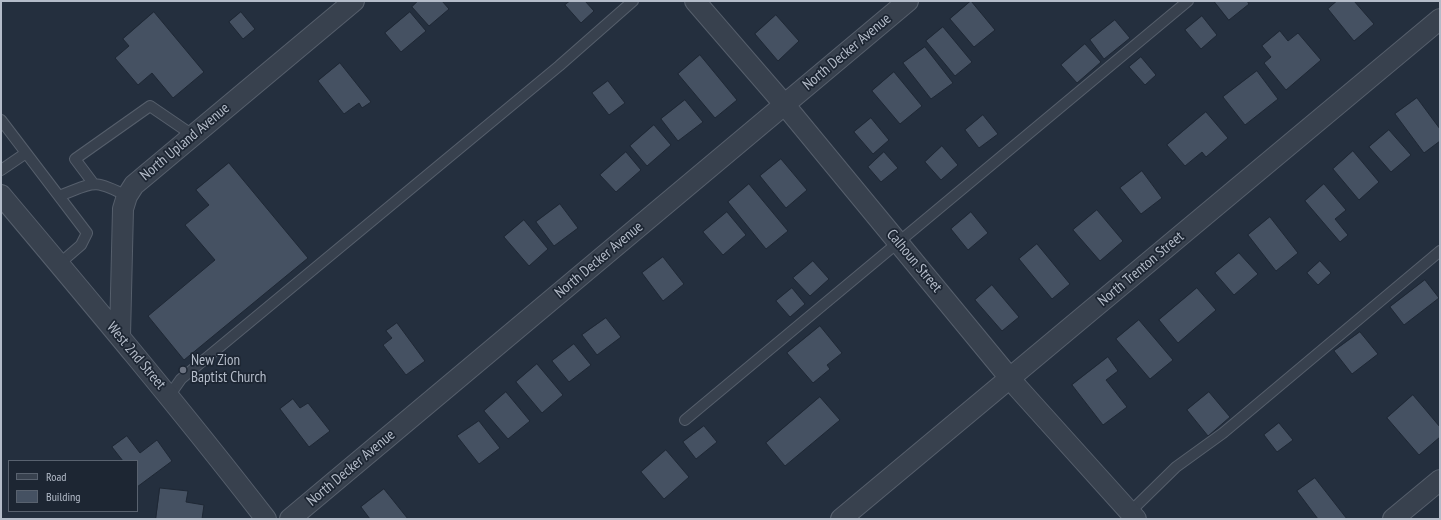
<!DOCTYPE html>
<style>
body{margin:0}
#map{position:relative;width:1441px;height:520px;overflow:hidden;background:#242f3e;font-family:"PT Sans Narrow",sans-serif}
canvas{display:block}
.frame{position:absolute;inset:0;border:2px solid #b4bcc9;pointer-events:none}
.legend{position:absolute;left:8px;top:460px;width:130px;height:52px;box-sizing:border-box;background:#1d2633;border:1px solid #59626f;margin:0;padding:5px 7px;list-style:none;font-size:12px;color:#b4bcc9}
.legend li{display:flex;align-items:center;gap:8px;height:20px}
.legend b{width:20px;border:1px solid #59626f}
</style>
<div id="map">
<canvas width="1441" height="520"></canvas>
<div class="frame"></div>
<ul class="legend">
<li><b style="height:5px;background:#38414e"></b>Road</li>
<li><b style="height:11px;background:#455162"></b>Building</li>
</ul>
</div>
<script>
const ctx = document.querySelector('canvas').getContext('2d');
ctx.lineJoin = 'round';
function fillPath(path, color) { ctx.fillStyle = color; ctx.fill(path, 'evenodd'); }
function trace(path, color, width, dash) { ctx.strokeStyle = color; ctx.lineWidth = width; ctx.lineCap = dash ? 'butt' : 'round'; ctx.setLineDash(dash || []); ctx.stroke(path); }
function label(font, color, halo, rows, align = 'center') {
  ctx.font = font + ' "PT Sans Narrow",sans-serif'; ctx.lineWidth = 3.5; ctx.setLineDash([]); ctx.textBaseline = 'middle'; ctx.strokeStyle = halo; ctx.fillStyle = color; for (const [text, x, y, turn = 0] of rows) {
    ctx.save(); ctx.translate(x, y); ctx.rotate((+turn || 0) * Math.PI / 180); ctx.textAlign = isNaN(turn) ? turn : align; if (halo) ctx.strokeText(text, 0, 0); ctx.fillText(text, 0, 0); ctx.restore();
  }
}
const building = new Path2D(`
 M418,1H442L449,9L429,26L412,7Z
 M570,1H585L594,11L581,23L565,5Z
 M971,1L995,30L974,47L950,19Z
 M1214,1H1247L1249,4L1229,20Z
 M1337,1H1354L1374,24L1354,41L1328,9Z
 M154,12L204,72L173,98L152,73L138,85L115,58L129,46L123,39Z
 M241,12L255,29L243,39L229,22Z
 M410,12L426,31L401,52L385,33Z
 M776,15L799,41L778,61L755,34Z
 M1202,16L1217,35L1201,49L1185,30Z
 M1115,20L1130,38L1104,59L1090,40Z
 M943,27L972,62L955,76L926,41Z
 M1280,31L1288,41L1298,33L1321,60L1286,90L1264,63L1271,57L1262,46Z
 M1085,44L1101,62L1077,83L1061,65Z
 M925,47L953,83L931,99L903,63Z
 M700,55L737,100L715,118L678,74Z
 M1141,57L1156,75L1145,85L1129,67Z
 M340,63L371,102L362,108L359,103L344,114L318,81Z
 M1257,71L1278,99L1245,125L1223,97Z
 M894,72L922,106L900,124L872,91Z
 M608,81L625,103L609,115L592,93Z
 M1417,98L1440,129V141L1424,153L1395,114Z
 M685,100L703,122L678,141L661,119Z
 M1206,112L1228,138L1206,157L1202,152L1185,166L1167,145Z
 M983,115L998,134L979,148L965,130Z
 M871,118L889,140L873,154L854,132Z
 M654,125L671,145L647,166L630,146Z
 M1389,130L1411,155L1391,172L1369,147Z
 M942,146L958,165L941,180L925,162Z
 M1353,151L1379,182L1359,200L1333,169Z
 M626,152L641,170L616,192L600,175Z
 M884,152L898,168L881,182L868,167Z
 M781,159L807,190L786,208L760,176Z
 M229,163L308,258L184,360L148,316L215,260L185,225L209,205L196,190Z
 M1142,171L1162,198L1141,214L1120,188Z
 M749,184L788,231L766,249L728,202Z
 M1324,184L1346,210L1335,219L1348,235L1340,242L1305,201Z
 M560,204L578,228L554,246L536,222Z
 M1097,210L1123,241L1100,261L1073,230Z
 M727,212L746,235L723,255L703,232Z
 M971,212L988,233L968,250L951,229Z
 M1270,217L1298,253L1276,271L1248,235Z
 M524,220L548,249L529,266L504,237Z
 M1037,244L1070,284L1052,299L1019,259Z
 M1239,253L1258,274L1234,295L1215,273Z
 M663,257L684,284L663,301L642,273Z
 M813,261L829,279L810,296L793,278Z
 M1320,261L1331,273L1318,285L1307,273Z
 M1425,280L1439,298L1404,325L1390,307Z
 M992,285L1019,317L1002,331L975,300Z
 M792,288L805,304L790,317L776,301Z
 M1197,288L1216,310L1178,343L1159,320Z
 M606,318L621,337L597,355L582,335Z
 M1139,320L1173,360L1150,379L1116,339Z
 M397,323L425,361L406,375L383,345L392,338L386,331Z
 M820,326L842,353L827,365L830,369L813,383L787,353Z
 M1360,332L1378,354L1352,374L1334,351Z
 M574,344L591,365L569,382L552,361Z
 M1108,357L1118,371L1106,380L1127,407L1103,425L1072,385Z
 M537,364L563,395L542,413L516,382Z
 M506,392L530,421L508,439L484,411Z
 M1209,392L1230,417L1208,436L1187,410Z
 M1413,395L1440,427V437L1419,455L1387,418Z
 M820,397L840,420L785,466L766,443Z
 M293,399L300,408L308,403L330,431L309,447L280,409Z
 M479,421L500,448L479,464L457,436Z
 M1279,423L1293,440L1277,452L1264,435Z
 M704,426L717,442L696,459L683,442Z
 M127,436L140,453L157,440L172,461L137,487V461H123L112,447Z
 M666,450L689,477L664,499L641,472Z
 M1315,478L1347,519H1318L1297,491Z
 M160,488L188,491L186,502L204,505L202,519H156Z
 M384,489L408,519H370L361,507Z`);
fillPath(building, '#455162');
trace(building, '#1f2835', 1);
const lane = new Path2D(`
 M1,120L87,233L81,245L59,264
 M1,170L26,153
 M93,183L75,159L150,106L194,136
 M59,196C94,183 92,178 127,196
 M169,396L181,379L559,66L633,1
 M685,420L1188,1
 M1130,512L1176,467L1223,433L1440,251`);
const street = new Path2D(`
 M695,1L784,104L1018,388L1136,519
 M1,195C91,302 181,409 266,519
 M120,336L123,209L127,196L134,185L354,1
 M290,519L908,1
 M841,519L1440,19
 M1393,519L1440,480`);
trace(lane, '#565f6c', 12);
trace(street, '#565f6c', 22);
trace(lane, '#38414e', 10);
trace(street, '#38414e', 20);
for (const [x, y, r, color] of [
 [183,370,4,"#6b7280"]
]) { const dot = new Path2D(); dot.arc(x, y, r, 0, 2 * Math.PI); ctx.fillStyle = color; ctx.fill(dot); trace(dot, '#1d2633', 1.5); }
label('15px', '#b4bcc9', '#1d2633', [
 ["North Decker Avenue",847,52,-40],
 ["North Upland Avenue",185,142,-40],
 ["North Decker Avenue",599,260,-40],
 ["Calhoun Street",914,261,50],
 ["North Trenton Street",1141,269,-40],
 ["West 2nd Street",136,356,50],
 ["North Decker Avenue",351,468,-40]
]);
label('15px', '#b4bcc9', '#1d2633', [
 ["New Zion",191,361],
 ["Baptist Church",191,378]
], 'left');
</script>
